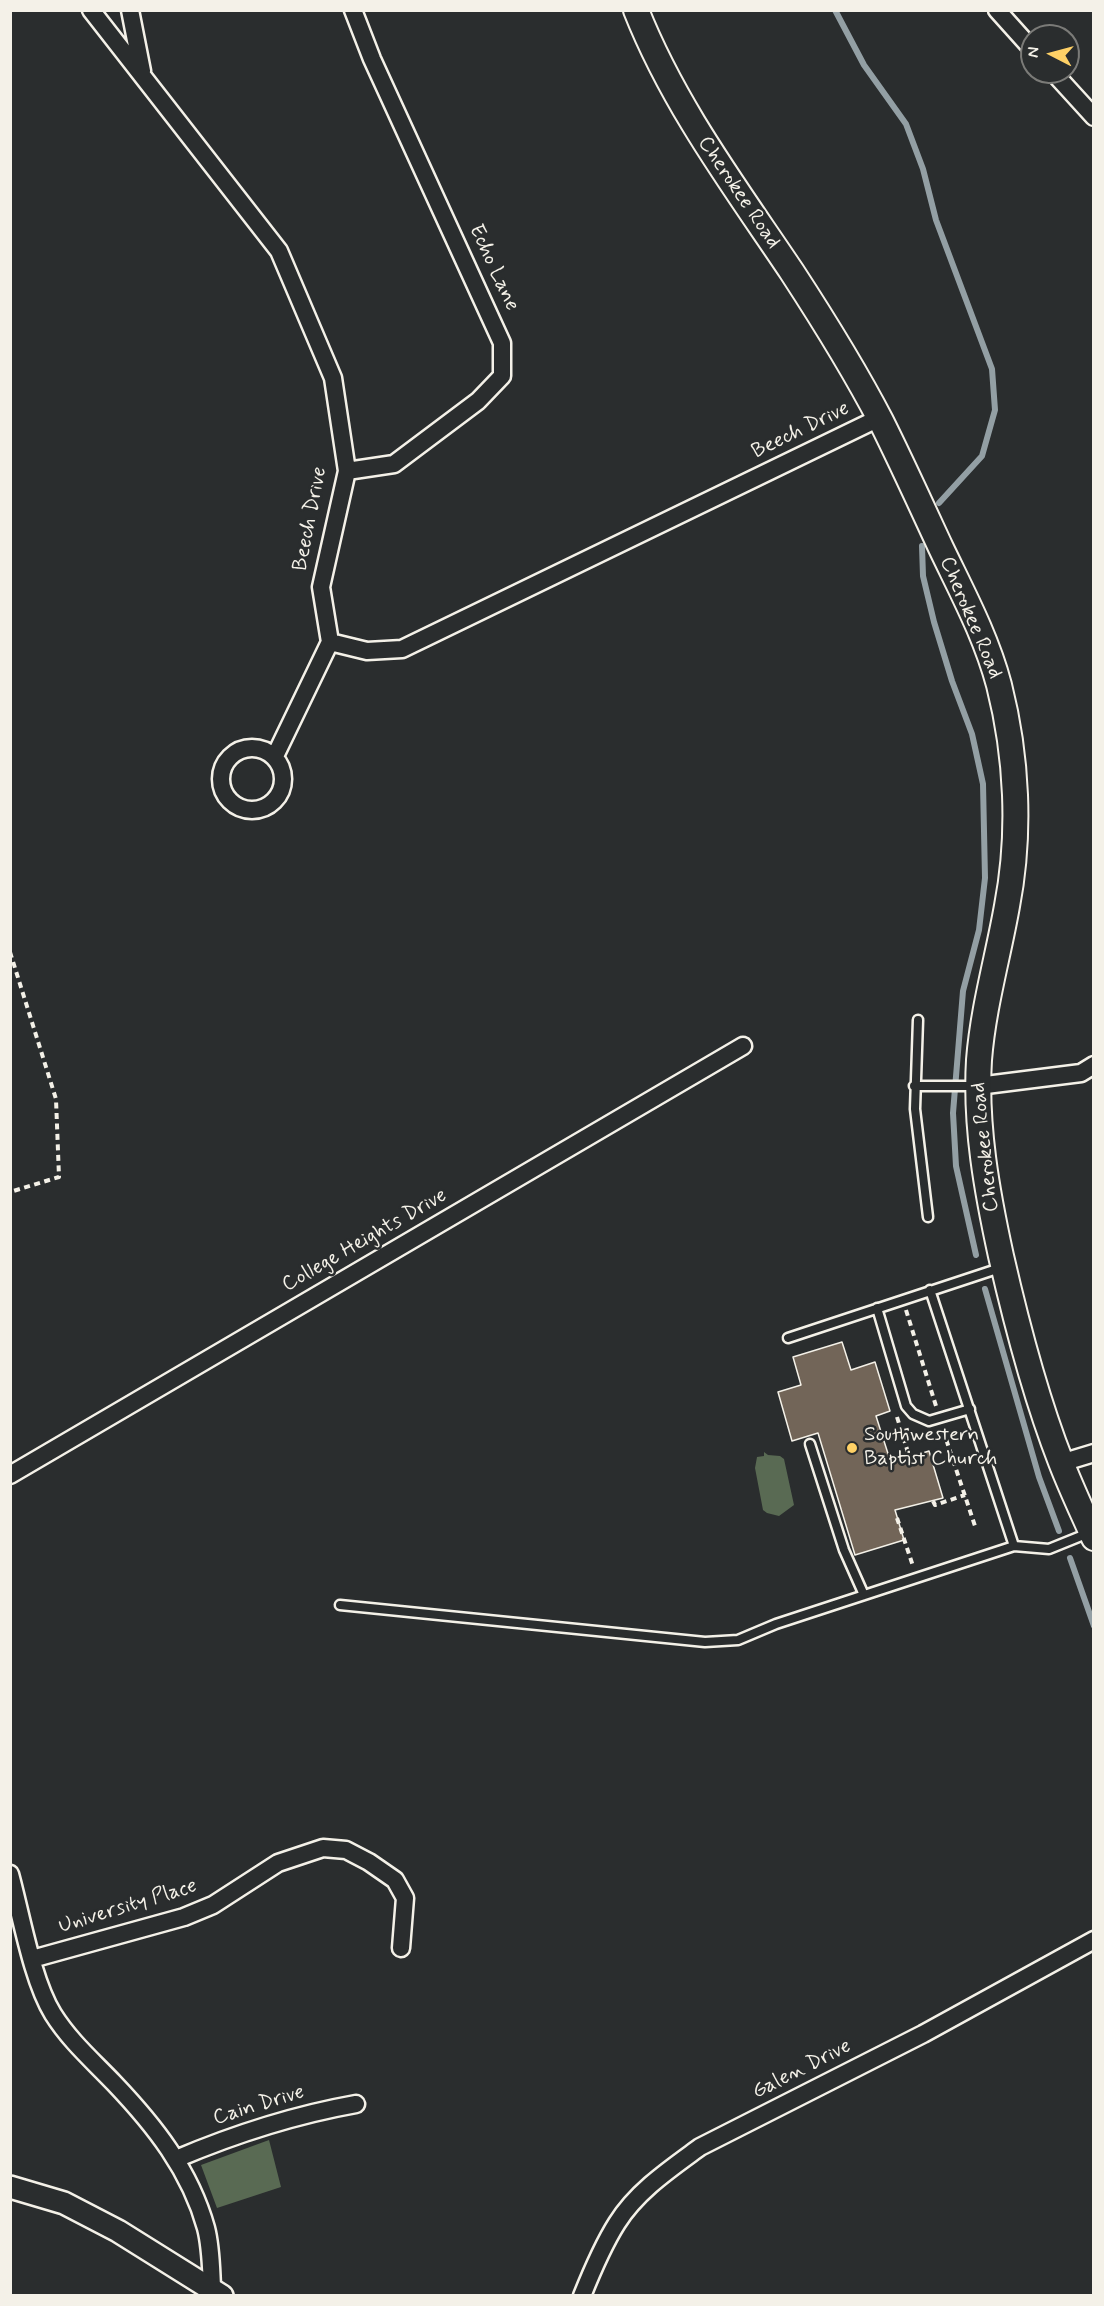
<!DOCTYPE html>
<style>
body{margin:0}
#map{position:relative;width:1104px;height:2306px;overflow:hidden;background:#2a2d2e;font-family:Mynerve,sans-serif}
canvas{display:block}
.frame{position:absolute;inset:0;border:12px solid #f4f1e8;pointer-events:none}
.north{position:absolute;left:1020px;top:24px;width:60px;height:60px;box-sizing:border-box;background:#2a2d2e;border:2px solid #7b7b78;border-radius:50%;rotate:276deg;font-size:16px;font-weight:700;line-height:24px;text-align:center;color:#f4f1e8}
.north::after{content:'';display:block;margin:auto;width:21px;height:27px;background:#ffd166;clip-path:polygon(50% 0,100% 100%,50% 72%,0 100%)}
</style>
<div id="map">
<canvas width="1104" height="2306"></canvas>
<div class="frame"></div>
<div class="north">N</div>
</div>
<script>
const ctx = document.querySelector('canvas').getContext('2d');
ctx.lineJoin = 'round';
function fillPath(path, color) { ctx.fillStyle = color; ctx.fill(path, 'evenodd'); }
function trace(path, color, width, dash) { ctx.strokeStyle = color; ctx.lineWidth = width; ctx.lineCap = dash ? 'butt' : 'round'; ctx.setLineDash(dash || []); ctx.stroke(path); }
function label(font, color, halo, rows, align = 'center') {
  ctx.font = font + ' Mynerve,sans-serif'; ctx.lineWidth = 5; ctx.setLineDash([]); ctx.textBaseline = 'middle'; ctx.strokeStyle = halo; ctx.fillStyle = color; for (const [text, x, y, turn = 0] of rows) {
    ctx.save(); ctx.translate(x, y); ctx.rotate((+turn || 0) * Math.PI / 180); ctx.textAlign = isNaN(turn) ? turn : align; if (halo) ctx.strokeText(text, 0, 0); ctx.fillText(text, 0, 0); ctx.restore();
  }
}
fillPath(new Path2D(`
 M764,1452L768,1455L780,1456L784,1459L794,1505L779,1516L767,1513L763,1510L755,1468L757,1457L764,1456Z
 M269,2140L281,2187L217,2208L201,2165Z`), '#596a53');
trace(new Path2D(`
 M835,10L864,65L906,124L923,169L936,220L992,369L995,410L982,456L939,503
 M922,546L923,576L934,622L952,681L972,734L983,784L985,878L979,930L963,991L953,1113L956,1166L976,1255
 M985,1289L1039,1477L1059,1531
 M1070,1558L1094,1626`), '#939fa4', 6);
const building = new Path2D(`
 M842,1342L851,1370L875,1362L890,1411L876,1416L891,1463L929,1451L943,1498L895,1510L904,1540L855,1555L818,1433L792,1441L778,1392L801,1385L793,1357Z`);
fillPath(building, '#726558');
trace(building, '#f4f1e8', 1.5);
const service = new Path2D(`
 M918,1020L915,1109L928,1217
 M914,1086H977
 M930,1290L1014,1546
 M877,1308L906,1406L913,1414L929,1421L970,1409
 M788,1338L1000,1268
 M810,1444L844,1550L864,1595
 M340,1605L705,1642L738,1640L776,1624L1014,1546L1049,1549L1091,1532`);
const minor = new Path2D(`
 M91,10L279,251L333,378L347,471L321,587L330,642
 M130,10L142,71
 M997,10L1032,49
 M1053,72L1094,117
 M347,471L394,464L478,401L502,376V343L372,59L353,10
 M330,642L367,651L402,649L879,418
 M221 779a31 31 0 1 1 62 0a31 31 0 1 1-62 0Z
 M275,756L330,642
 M978,1086L1081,1073L1094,1065
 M1061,1463L1094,1453
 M10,1475L743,1046
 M10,1874C21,1914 32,1980 53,2014C70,2041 92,2060 114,2083C154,2125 190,2170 206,2228C211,2247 211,2268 212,2287
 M32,1959L184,1917L213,1905L278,1863L323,1848L346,1850L369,1862L395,1880L405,1898L401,1948
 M176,2159C235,2134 294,2115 356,2104
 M582,2296C592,2271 603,2245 617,2223C637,2191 670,2169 700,2147L923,2034L1094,1940`);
const tertiary = new Path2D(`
 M10,2187L64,2203L118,2231L222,2296`);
const secondary = new Path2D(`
 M636,10C674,106 735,187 792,272C824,321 854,369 881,421C902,463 921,505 941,548C962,592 986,636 999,685C1017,756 1021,833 1007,906C998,957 983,1008 979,1060C975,1126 987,1192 1001,1256C1017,1326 1035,1396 1061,1462C1071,1488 1083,1513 1094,1538`);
trace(service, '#f4f1e8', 13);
trace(minor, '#f4f1e8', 21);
trace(tertiary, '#f4f1e8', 26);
trace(secondary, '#f4f1e8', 28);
trace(new Path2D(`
 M10,952L56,1099L59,1177L10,1192
 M906,1310L936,1406
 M897,1417L911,1462
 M943,1430L975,1526
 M883,1437L911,1429
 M933,1501L935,1505L965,1495
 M897,1518L913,1566`), '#f4f1e8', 4, [6, 4.5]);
trace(service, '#2a2d2e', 8);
trace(minor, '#2a2d2e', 16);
trace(tertiary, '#2a2d2e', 21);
trace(secondary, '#2a2d2e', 24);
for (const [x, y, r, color] of [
 [852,1448,6,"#ffd166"]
]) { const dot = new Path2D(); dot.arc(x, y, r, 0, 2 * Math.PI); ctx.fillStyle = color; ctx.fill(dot); trace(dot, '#2a2d2e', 2); }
label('21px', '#f4f1e8', '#2a2d2e', [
 ["Cherokee Road",738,193,56],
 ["Echo Lane",493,268,65],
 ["Beech Drive",801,431,-26],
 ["Beech Drive",311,519,-79],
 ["Cherokee Road",970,618,67],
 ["Cherokee Road",986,1147,-96],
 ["College Heights Drive",365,1241,-30],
 ["University Place",128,1907,-17],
 ["Galen Drive",802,2070,-27],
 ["Cain Drive",259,2106,-17]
]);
label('21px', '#f4f1e8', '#2a2d2e', [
 ["Southwestern",864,1436],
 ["Baptist Church",864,1460]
], 'left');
</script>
